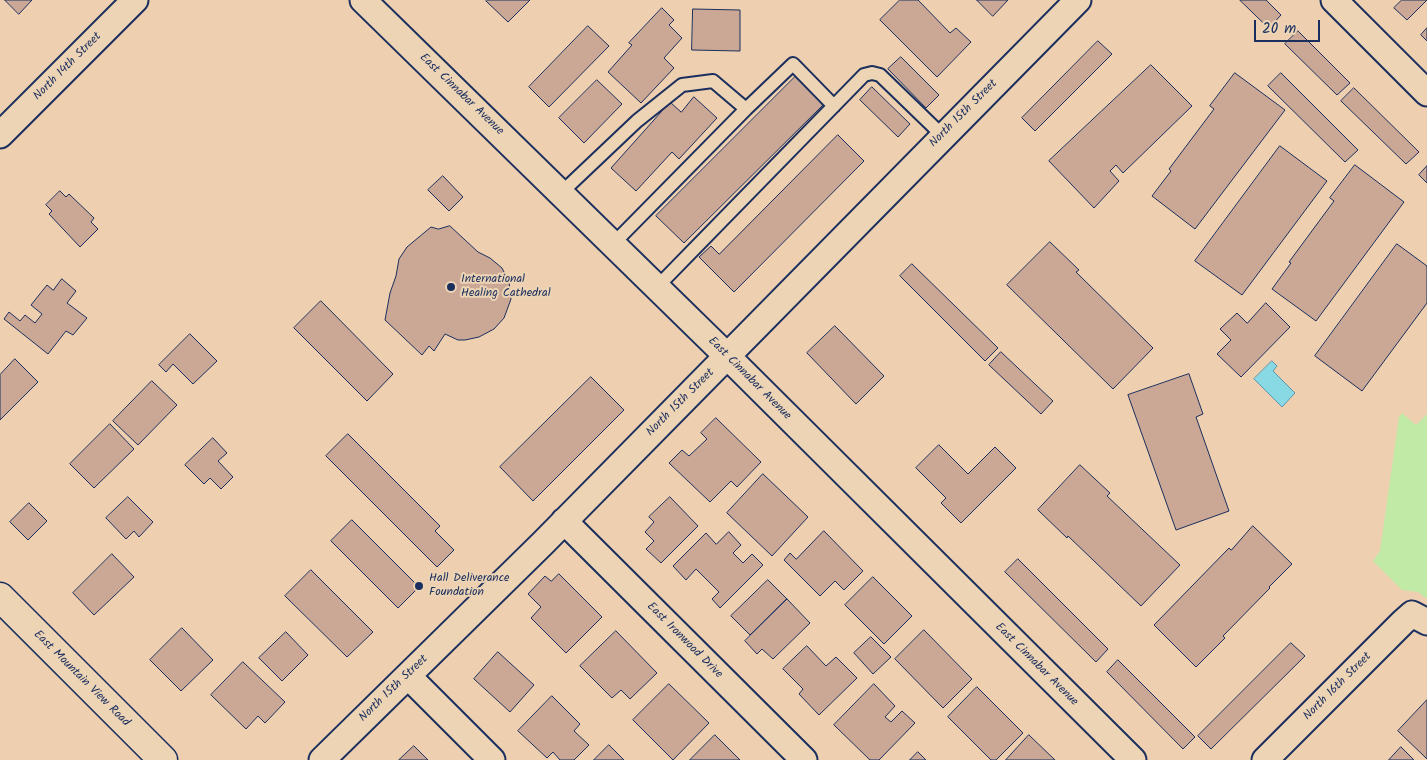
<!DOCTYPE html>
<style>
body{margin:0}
#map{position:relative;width:1427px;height:760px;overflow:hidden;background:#eecfaf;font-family:Kalam,sans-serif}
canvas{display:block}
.scale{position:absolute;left:1254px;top:20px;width:66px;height:22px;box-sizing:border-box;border:2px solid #1b2f5e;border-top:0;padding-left:6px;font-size:15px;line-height:18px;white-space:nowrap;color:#1b2f5e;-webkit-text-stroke:4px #edd4b5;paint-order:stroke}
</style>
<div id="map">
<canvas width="1427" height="760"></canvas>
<div class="scale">20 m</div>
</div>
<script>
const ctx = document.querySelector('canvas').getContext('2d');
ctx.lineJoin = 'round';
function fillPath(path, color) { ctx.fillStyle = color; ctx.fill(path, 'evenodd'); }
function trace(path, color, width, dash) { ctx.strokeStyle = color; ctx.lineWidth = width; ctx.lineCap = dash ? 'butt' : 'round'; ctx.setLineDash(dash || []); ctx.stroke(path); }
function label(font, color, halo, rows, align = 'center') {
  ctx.font = font + ' Kalam,sans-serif'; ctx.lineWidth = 4; ctx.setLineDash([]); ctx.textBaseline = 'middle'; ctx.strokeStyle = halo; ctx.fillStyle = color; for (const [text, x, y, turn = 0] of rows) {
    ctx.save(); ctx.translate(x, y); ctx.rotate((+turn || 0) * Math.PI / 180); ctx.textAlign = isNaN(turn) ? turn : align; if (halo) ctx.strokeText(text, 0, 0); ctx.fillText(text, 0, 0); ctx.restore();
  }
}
fillPath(new Path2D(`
 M1402,413L1416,425L1427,414V599L1418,592L1402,590L1373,561L1380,551L1399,417Z`), '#c1eaa6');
const water = new Path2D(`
 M1272,361L1277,366L1273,371L1295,393L1282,407L1254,379Z`);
fillPath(water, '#89d9e5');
trace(water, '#5d95af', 1);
const building = new Path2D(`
 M5,0H32L19,14Z
 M487,0H530L508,22L486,1Z
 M900,0H918L950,33L956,28L971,42L937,77L880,20Z
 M977,0H1008L993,16Z
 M1240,0H1266L1281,15L1269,28Z
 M1402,0H1427L1407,20L1394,8Z
 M662,8L674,20L669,25L682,38L664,58L674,68L641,103L608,72L632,45L629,43Z
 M693,9L740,10V51L692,50Z
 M588,26L609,46L549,107L529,87Z
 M1427,28V41L1421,35Z
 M1298,31L1350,83L1337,95L1285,44Z
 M1098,41L1112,54L1035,131L1022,118Z
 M901,57L939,95L926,108L888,69Z
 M1151,65L1192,106L1123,173L1116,165L1110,171L1119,181L1094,208L1049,161Z
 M1235,73L1285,110L1195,229L1152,196L1171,171L1169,169L1214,109L1210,106Z
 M1281,73L1358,150L1345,162L1268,86Z
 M797,75L825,103L684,243L656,216Z
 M597,80L622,104L584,143L559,118Z
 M872,87L910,124L898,137L860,100Z
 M1354,88L1419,152L1406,164L1341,101Z
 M694,97L717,118L679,159L672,152L636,191L611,168L670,102L681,112Z
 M838,135L864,161L734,292L699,257L711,246L719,254Z
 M1280,146L1327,181L1242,295L1195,261Z
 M1355,165L1404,202L1316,321L1272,289L1291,263L1289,262L1334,201L1330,198Z
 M1427,166V183L1419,175Z
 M443,176L463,197L449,211L428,190Z
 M60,191L66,197L69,194L94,218L91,222L98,229L80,247L49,214L52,211L46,205Z
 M450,226L478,252L490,258L502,268L509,282L511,299L504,318L494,329L479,337L465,340H458L445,334L434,351L429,346L422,355L385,320L390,293L396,276L399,259L407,247L431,227L438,229Z
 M1050,242L1079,270L1076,272L1153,348L1113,389L1007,285Z
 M1397,244L1427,266V303L1362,391L1315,356Z
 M912,264L998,348L985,361L900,276Z
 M62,279L76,291L67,303L87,318L73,335L66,331L48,354L4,319L9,312L20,321L25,315L35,323L42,314L31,305L47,285L53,290Z
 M321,301L393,374L367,401L294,328Z
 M1266,303L1290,327L1241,377L1217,354L1231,340L1220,329L1237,313L1247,323Z
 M835,326L884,376L856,404L807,353Z
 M190,334L217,361L193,384L173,364L166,372L159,365Z
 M1001,352L1053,401L1041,414L989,365Z
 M15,359L38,382L0,420V375Z
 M1189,374L1203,414L1196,417L1229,511L1176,530L1128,395Z
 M591,377L624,410L533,501L500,467Z
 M152,381L177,405L138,445L113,421Z
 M716,418L761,462L737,487L731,481L710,502L669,463L682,450L689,456L707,439L701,433Z
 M110,424L134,449L94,488L70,464Z
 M348,434L440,526L435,531L454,550L437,567L326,456Z
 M213,438L227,453L218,461L233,477L221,489L210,478L204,484L185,465Z
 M939,445L968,474L995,447L1016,468L961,523L941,503L946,498L916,468Z
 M1080,465L1110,493L1107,496L1180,565L1141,606L1068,536L1067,538L1038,510Z
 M763,474L808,517L772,556L727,513Z
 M128,497L153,522L139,537L134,531L126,539L106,518Z
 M670,497L698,526L661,563L646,549L654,541L645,532L654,522L649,517Z
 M29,503L47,521L28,540L10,522Z
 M352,520L419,587L398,608L331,541Z
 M1253,526L1292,564L1269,587L1270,588L1223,636L1225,638L1196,667L1154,625L1229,548L1231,550Z
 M824,531L863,571L844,590L835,581L820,596L784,560L790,553L796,559Z
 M729,532L741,545L733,553L743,563L752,554L763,565L720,608L712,599L719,592L696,569L686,580L673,566L706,533L716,544Z
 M112,554L134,577L94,615L73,593Z
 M1018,559L1108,649L1096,662L1005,572Z
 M311,570L373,632L347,657L285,596Z
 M559,574L602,617L566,653L531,618L541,607L528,594L545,576L551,581Z
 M873,577L912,616L884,644L845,605Z
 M768,580L787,599L750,635L731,616Z
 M787,599L810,623L773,659L762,649L757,654L745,641Z
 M182,628L213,660L181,691L150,660Z
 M924,630L972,679L943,708L895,659Z
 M616,631L657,673L630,699L621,690L612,698L580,666Z
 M286,632L308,655L282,681L259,658Z
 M871,637L891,657L873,674L854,653Z
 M1291,643L1305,656L1211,749L1198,736Z
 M807,646L826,666L836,657L857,678L819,715L799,694L803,689L783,669Z
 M498,652L534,685L510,712L474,679Z
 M1118,660L1195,737L1183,749L1107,672Z
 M243,662L285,702L265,723L258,716L246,729L211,695Z
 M669,684L709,723L673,760L633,720Z
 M874,684L895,706L885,717L891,722L902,711L915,723L879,760H870L834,725Z
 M977,687L1023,733L996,760H991L948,717Z
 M552,696L580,724L574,731L589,745L574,760H560L553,752L547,758L518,731Z
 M1427,700V759L1398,731Z
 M715,735L740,760H690Z
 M1029,735L1055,760H1006Z
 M609,745L624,760H594Z
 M414,746L428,760H399Z
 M1401,747L1414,760H1389Z
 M918,752L926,760H910Z`);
fillPath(building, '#caa895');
trace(building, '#1b2f5e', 1);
const service = new Path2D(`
 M746,109L793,64L834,106
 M561,193L637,121L682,85L713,81L746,109L613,244
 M657,287L864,75L872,73L880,75L943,136`);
const minor = new Path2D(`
 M363,0L727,356L1133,760
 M1334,0L1427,93
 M0,135L135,0
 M564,521L804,760
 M408,676L492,760
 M322,760L543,543L1078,0
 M1265,760L1403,622L1412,614L1427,622`);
const tertiary = new Path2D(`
 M0,597L163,760`);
trace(service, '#1b2f5e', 16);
trace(minor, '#1b2f5e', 29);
trace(tertiary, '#1b2f5e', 31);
trace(service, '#edd4b5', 12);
trace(minor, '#edd4b5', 25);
trace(tertiary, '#edd4b5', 28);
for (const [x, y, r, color] of [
 [451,287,5,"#1b2f5e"],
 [419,586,5,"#1b2f5e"]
]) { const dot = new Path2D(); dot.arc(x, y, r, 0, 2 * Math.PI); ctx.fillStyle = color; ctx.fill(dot); trace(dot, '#edd4b5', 2); }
label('12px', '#1b2f5e', '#edd4b5', [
 ["North 14th Street",68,67,-45],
 ["East Cinnabar Avenue",461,95,44],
 ["North 15th Street",964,114,-45],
 ["East Cinnabar Avenue",749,379,45],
 ["North 15th Street",681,403,-45],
 ["East Ironwood Drive",684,641,45],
 ["East Cinnabar Avenue",1036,665,45],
 ["East Mountain View Road",81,679,45],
 ["North 16th Street",1338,687,-45],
 ["North 15th Street",394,689,-44]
]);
label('12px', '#1b2f5e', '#edd4b5', [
 ["International",461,280],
 ["Healing Cathedral",461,294],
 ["Hall Deliverance",429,579],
 ["Foundation",429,593]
], 'left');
</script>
